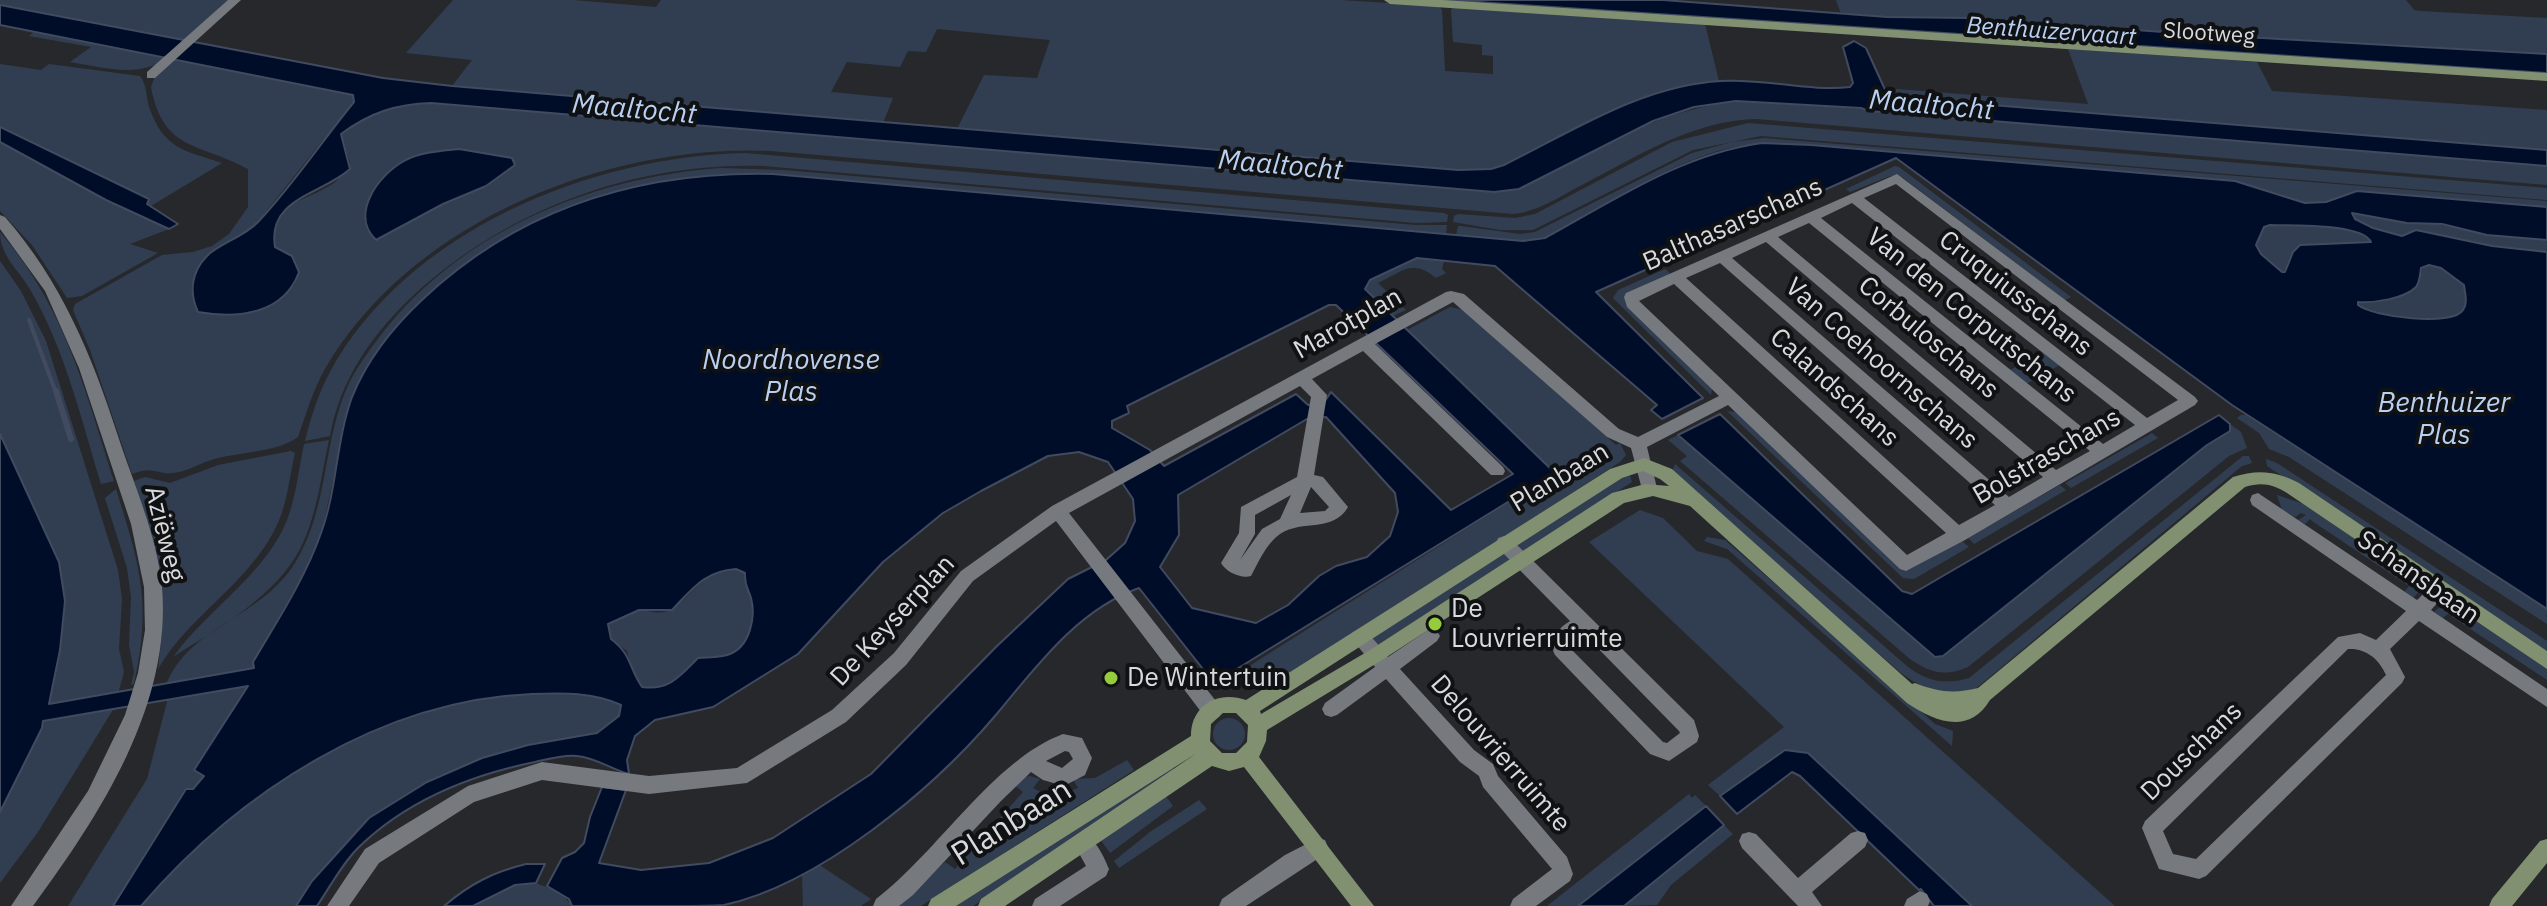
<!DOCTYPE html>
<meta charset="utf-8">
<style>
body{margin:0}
canvas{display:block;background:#26282c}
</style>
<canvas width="2547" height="906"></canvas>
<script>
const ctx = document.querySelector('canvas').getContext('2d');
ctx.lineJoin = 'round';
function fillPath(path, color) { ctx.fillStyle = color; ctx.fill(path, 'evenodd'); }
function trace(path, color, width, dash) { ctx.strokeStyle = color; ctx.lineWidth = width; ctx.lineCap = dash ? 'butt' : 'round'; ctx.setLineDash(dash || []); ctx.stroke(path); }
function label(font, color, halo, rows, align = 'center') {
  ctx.font = font + ' "IBM Plex Sans",sans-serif'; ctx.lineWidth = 8; ctx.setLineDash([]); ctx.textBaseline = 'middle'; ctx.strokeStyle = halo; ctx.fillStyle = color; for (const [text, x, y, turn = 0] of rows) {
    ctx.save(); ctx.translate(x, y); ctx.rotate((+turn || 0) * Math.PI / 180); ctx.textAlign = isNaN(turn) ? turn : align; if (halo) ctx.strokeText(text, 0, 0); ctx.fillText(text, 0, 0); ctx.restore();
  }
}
fillPath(new Path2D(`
 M0,0H232L188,41L0,5Z
 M453,0H573L656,7L661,0H1340L1439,6L1442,10L1445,71L1493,74V56L1482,55V45L1453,42L1451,9L1455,7L1705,24L1719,81L1675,88L1635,100L1504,165L1492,169L1458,170L957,129L984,75L1037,78L1050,40L937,29L926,52L908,51L900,67L847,62L831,92L893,98L883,123L452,86L472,60L406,53Z
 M1836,0H2406L2414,10L2420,11L2547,18V54L1841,14Z
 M35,31L160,55L167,58C138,79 103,67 70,62L91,47L29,36Z
 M2068,49L2257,62L2272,91L2547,110V150L1893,97L1887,94L1884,88L2088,104Z
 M172,59L353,95L354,101L256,224L232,242L207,255L194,278L294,286L299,271L292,256L275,247C268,201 305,203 334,183C341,178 345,169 350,162L340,134C369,113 396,104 431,103L1494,192L1519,189C1599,149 1670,100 1762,101L2547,166V185L1757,119C1693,120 1636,157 1580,186C1559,197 1537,212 1513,214L771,151C607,143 410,222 325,369C313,390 306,414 298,437C274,454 237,451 208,461C197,465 185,472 173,473C157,475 154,465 132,474L90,350L73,310L75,304L162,255L193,252L212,246L229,234L248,207V169C201,143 163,152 151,87L156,73Z
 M0,64L41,70L49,64L140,76C147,85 146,96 149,107C164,149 183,150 222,163L151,206L146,204L149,199L0,127Z
 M1748,123L2547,188V200L1761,136L1693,150L1533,230H1500L1453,222L1454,216L1458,214L1515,218L1535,214L1672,142Z
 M1764,138L2547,201V207L2357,191L2326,202L2305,203L2235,181L1811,145C1783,144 1757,142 1730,148C1670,161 1600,209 1545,238L1523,241L1456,235L1458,226H1461L1520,234L1535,232L1692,153L1732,142Z
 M0,142L106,200L169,229L130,244L158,253L82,296L67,298L32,245L0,211Z
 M745,153L1444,213L1448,215L1447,222L1416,223L764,166C637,162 512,207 417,292C374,331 340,379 330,436L305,441C311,417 318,394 330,372C407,231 591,156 745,153Z
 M1895,166L1899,167L2071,297L2065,300L1902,177L1890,176L1850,192L1846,189Z
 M721,168L784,170L1415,225H1447L1446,234L773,174L497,241L442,281L414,308L393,331L360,381L347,415L322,531L310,562L253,662L254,668L166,685C190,625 260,619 295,563C327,512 323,449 344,395C351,376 363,359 375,343C454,234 590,177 721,168Z
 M2357,212L2387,220L2428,222L2487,235L2547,240V252L2492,246L2416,230L2402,236L2373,228L2355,218L2352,213Z
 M2270,225C2291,226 2363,223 2371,242L2287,268L2282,272L2261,254L2256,245L2263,227Z
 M0,232C66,310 84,387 114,481L101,484C81,418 65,350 31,291C19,270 0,256 0,232Z
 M1417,258L1444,261L1442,269L1446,273L1436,278C1412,258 1403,271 1378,283L1406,310L1393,316L1365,289L1370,280Z
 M0,261L21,291L46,341L118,570L122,599L119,649L124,672L118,694L48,704L60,650L28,495L0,434Z
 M2429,265L2441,268L2464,285C2465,293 2468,303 2463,310C2453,327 2373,317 2358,305V302L2364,303Z
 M1665,269L1670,273L1665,277L1628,294L1712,389L1711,395L1613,298L1618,290Z
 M1450,307L1464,310L1616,445L1620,443L1626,455L1620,462L1272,686L1266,680H1227L1555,473L1407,330Z
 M2044,352L2060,365L2026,384L2010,370Z
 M1727,411L1736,412L1909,568L1955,544L1962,541L1969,547L1914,579L1903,578Z
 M2241,415H2246L2547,609V624L2289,457L2269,449L2259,433L2237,418Z
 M2230,424L2241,432L2247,448L2229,456L1968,667C1945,677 1930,673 1910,659L1680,461L1687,456L1668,440L1678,435L1935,657L1943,656L2207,445L2230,431Z
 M2152,433L2158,438L2071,488L2065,483Z
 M329,440C321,476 317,516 300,549C275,597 218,628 173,657C205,613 253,583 280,535C295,509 298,473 304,444Z
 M291,451L295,453C289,478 287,508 274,531C246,585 188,617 158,669C169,589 159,556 134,481L145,477L170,483L218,465Z
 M2243,456H2249L2252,463L2242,466L1973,691C1941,693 1929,693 1901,673L1671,475L1675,464L1908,667C1929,682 1945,685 1969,678Z
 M2266,459L2277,463L2547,641V651L2267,466Z
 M1620,475H1630L1632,482L1520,553L1515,542Z
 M2060,485L2066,490L1974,544L1968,538Z
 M116,489C140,566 152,603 134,684L131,685L134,672L129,645L131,597L127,568L105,498Z
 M2277,495L2304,504L2425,586L2413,598L2404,592L2409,586L2315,523L2310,519L2305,524L2298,520L2306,515L2301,513L2295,517L2282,510Z
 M1640,510L1663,518L1697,551L1728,559L2115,906H1972L1807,753L1785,750L1720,796L1708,785L1784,727L1589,542Z
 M1707,537L1725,540L1935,724L1953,731L1952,746L1727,549L1704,541Z
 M1504,554L1510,560L1376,646L1370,640L1371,633Z
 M736,569L745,573C744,585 748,587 751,598C756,617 750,646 730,654C722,658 708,657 698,658C680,676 669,690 642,687L632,672L627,651L611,639L608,625C617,619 626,612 637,611C649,609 660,617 673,608C699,590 700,572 736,569Z
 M2447,600L2547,667V680L2448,614L2443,618L2434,612Z
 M249,686L194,769L204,776L193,790H185L113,906H68L147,779L168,698Z
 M562,693L603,697L621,704L619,716L597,733L528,745L482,758L427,782L369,818L312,881L296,906H141C230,801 353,722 489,697C512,692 539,694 562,693Z
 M114,708L38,832L0,883V812L42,729L43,721Z
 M1213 734a16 16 0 1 1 32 0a16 16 0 1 1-32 0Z
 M1127,760L1134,770L921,906H895L945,862L955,869L1023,792L1014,785L1020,778L1030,776L1040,779L1033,788C1050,798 1060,795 1078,788L1073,779L1095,778Z
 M1171,765L1176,773L1164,783L973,906H947Z
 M1689,794L1692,798L1695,795L1706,806L1578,906H1547Z
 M1166,796L1173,806L1110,853L1100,839Z
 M1199,800L1207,809L1119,868L1114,861L1150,832Z
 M1724,825L1733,834L1671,885L1657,905L1624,906Z
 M818,864L871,899L861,906H803L802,874Z
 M536,883L561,893L572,906H473L515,885Z`), '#313e51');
const water = new Path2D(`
 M1447,0H1663L1887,17L1969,18L2191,34L2547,54V73Z
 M0,5L383,78L452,86L1458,170L1491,169L1504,165C1573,131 1643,85 1721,81C1763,78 1810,92 1850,87L1853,83L1843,47L1854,41L1866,48L1887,94L1893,97L2547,150V166L1869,111L1861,108L1736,101L1694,107L1653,121L1519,189L1494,192L431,103C396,104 369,113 341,134L350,169C321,195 267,198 275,247L292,256L299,272C284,314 238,319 198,312C189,293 191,272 207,256C218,244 244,237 258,222C293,185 322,141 354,102L353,95L0,25Z
 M0,127L149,199L147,204L178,224L169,229L106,200L0,142Z
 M1762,143L1811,145L2235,181L2305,203L2326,202L2357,191L2547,207V240L2487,235L2442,224L2407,223L2352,213L2355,219L2373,228L2402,236L2416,230L2492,246L2547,252V609L2232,405L1896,158L1596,292L1703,398L1662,419L1651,410L1657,405L1495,266L1417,258L1370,280L1365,289L1555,473L1214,683L1139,588C1077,610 1036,667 995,716C933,789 820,884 724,905C709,906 691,906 675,906C641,906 606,906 572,906L569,899L547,886L562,858L575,852L584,843L590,817L602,787L626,790L599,863L641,870L709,863L773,838L871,774L996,647L1068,579L1106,560L1125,543L1135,521L1133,499L1108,462L1079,452L1048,456L981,491L943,513L883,562L798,654L713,707L655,720L635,736L627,760L629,774C610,769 597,758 577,756C565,754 548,759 535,762C471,775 408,800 360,846C343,862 330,887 317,906H296L312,881L369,818L427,782L482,758L528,745L597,733L619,716L621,705C593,692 563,693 532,694C380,700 238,793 141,906H113L186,789H193L204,776L194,770L248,686L43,721L42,728L0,812V434L59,562L65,601L60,650L49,704L254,668L253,662C277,621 305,579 321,533C337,490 336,441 352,397C367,360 394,326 423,299C521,207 640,171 773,174L1523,241L1545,238C1615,200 1682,154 1762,143ZM2270,225C2291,226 2361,223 2371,242L2300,245L2293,252L2285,272H2282L2261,254L2256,245L2264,227ZM2429,265L2441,268L2464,285C2465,293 2468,303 2463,310C2453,327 2373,317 2358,305V302C2374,303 2404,299 2416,287C2420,282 2420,274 2421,268ZM1329,305H1336L1513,474L1451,510L1331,392L1325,401L1308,405L1296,394L1164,466L1150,450L1112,428V421L1129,413L1127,406ZM1326,417L1395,493L1398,512L1390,536L1367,557L1336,566L1319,576L1288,605L1256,623L1192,608L1160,567L1179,535L1178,495L1307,419ZM736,569L745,573C744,585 748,588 751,598C756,617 750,646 730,654C721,658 708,657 698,658C680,676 669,691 642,687C628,666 632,655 611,639L608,624L639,610H672C693,588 705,571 736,569Z
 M459,149L512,158L515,165L486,186L443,204L376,240C350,215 377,176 404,161C420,152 441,151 459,149Z
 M1720,414L1902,591L1912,594L2219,415L2230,424V431L2207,445L1943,656L1935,657L1678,435Z
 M1785,750L1808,753L1972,906H1934L1921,889L1919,890L1800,776L1792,772L1737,814L1720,796Z
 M1706,806L1724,825L1624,906H1578Z
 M526,864H545L536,883L515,885L473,906H444C470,884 493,872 526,864Z`);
fillPath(water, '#000d29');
trace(water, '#414a5f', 2);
trace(new Path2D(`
 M29,320L56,393`), '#414a5f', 4);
trace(new Path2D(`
 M56,391L71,439`), '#414a5f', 6);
fillPath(new Path2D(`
 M228,0H241L155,78H147V72Z
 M1897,174L2195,397L2198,401L2195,405L1965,540L1906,571L1900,569L1728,405L1647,447L1657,488L1655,493H1643L1631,448L1607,437L1453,302L1375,344L1503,467L1505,471L1503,475H1491L1363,351L1312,379L1327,395L1314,475L1323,477L1348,507C1333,533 1303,519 1280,534C1266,544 1259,561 1251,576C1241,579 1226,572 1221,563L1239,533L1241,507L1297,477L1311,397L1300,386L1069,513L1219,705L1221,711L1219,717L1212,719L1205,717L1056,521L973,581L906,665L846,722L747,783L649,794L542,780L474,802L379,863L349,906H327L365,849L468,786L542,762L649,776L737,768L832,710L894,653L961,571L1052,506L1446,292L1451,291L1464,294L1619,429L1638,437L1719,396L1627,307L1624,297L1626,293ZM1896,184L2178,400L2147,418L1864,198ZM1852,203L2135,425L2103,444L1821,218ZM1809,223L2090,451L2056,470L1778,237ZM1766,242L2043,477L2009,497L1732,258ZM1720,263L1995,505L1959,525L1686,278ZM1674,284L1946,533L1907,555L1639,301ZM1311,487L1329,507L1325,511L1300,513ZM1291,495L1280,519L1262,529L1240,560L1255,534V515Z
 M0,215L5,217C61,281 92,355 118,436C134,485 157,535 162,587C172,705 100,815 33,906H11L88,791L125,715L138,673L145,630L144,587L131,524L79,368L45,291L0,229Z
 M2258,493L2417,600C2426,592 2434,579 2447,584L2450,589L2431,610L2547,689V707L2419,621L2390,649L2405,677L2402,683L2206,876L2199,879L2159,869L2142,828L2145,821L2338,637L2360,633L2376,640L2406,611L2252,505L2250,500L2252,495ZM2348,649C2366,648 2379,659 2386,675L2196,859L2173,854L2163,831Z
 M1504,536L1510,538L1694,720L1699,736L1697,742L1669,761L1650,754L1555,655C1548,641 1558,628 1570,621L1498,548L1496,543L1498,538ZM1582,632L1679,731L1680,733L1667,743L1663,742L1570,648L1573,637Z
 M1431,628L1437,631L1440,636L1437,641L1400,669L1474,750L1493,764L1498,776L1567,857L1573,874L1570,881L1536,906H1510L1513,899L1552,869L1483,787L1479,776L1460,762L1386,679L1337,715L1331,717L1325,715L1322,709L1325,703L1375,667L1350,637L1353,632C1368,626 1379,647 1388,657Z
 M1063,734L1082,738L1092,758L1085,775L1064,786L1043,780L1031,772L1001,801L913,895L899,906H873L876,899C938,852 993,760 1063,734ZM1065,751L1069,752L1073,759L1062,768L1046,761Z
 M1858,831L1865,833L1868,840L1865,847L1812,892L1822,906H1798L1742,848L1739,841L1742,834L1749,832L1756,834L1798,878L1851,833Z
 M1084,835C1096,839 1104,857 1109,869L1106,876L1060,906H1032L1035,899L1086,866L1074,844L1077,837Z
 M1318,838L1325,840L1328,847L1325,854L1246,906H1219L1222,899L1285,855Z
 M1920,891L1927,894L1930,901L1928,906H1904L1907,899Z`), '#76797e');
fillPath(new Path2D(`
 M1384,0H1443L2547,73V81L1390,4Z
 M1644,458L1672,469L1912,684L1915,683C1938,692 1954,694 1978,688L2233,477C2258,469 2276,471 2299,483L2547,651V669L2287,493C2273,484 2261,482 2245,487L1990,700C1969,735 1935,722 1907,703L1690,506L1653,496L1624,503L1382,660L1267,730L1266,741L1259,757L1374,906H1351L1244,767L1229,771L1212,766L1005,906H978L981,899L1197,753L956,906H928L931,899L1191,736C1191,705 1218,690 1246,700L1610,469ZM1643,471L1660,479L1669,486L1645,484L1612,493L1370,650L1261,714L1260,711L1622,478ZM1223,713H1236L1248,725L1247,742L1236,753H1222L1210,741L1211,724Z
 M2547,839V863L2512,906H2489L2492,899L2540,841Z`), '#809071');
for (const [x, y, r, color] of [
 [1435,624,8,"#94cc3c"],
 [1111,678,8,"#94cc3c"]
]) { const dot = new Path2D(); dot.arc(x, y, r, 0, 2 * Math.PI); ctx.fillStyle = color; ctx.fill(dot); trace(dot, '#101113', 3); }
label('22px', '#d9dadd', '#101113', [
 ["Slootweg",2209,34,4]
]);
label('italic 24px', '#b9d0f3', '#101113', [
 ["Benthuizervaart",2051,32,4]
]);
label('26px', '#d9dadd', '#101113', [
 ["Balthasarschans",1733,225,-24],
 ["Cruquiusschans",2015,294,38],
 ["Van den Corputschans",1971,316,39],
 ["Marotplan",1348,324,-29],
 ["Corbuloschans",1928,338,40],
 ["Van Coehoornschans",1881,364,41],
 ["Calandschans",1834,388,42],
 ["Bolstraschans",2047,457,-30],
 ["Planbaan",1560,478,-31],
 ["Aziëweg",164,534,76],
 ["Schansbaan",2418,578,35],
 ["De Keyserplan",893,621,-47],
 ["Douschans",2192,752,-44],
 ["Delouvrierruimte",1500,754,49]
]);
label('26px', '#d9dadd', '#101113', [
 ["De",1451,609],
 ["Louvrierruimte",1451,639],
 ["De Wintertuin",1127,678]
], 'left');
label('italic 28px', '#b9d0f3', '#101113', [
 ["Maaltocht",1931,106,5],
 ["Maaltocht",634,110,5],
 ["Maaltocht",1280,166,5],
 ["Noordhovense",791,361],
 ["Plas",791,393],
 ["Benthuizer",2444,404],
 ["Plas",2444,436]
]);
label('32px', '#d9dadd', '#101113', [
 ["Planbaan",1012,823,-32]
]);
</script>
